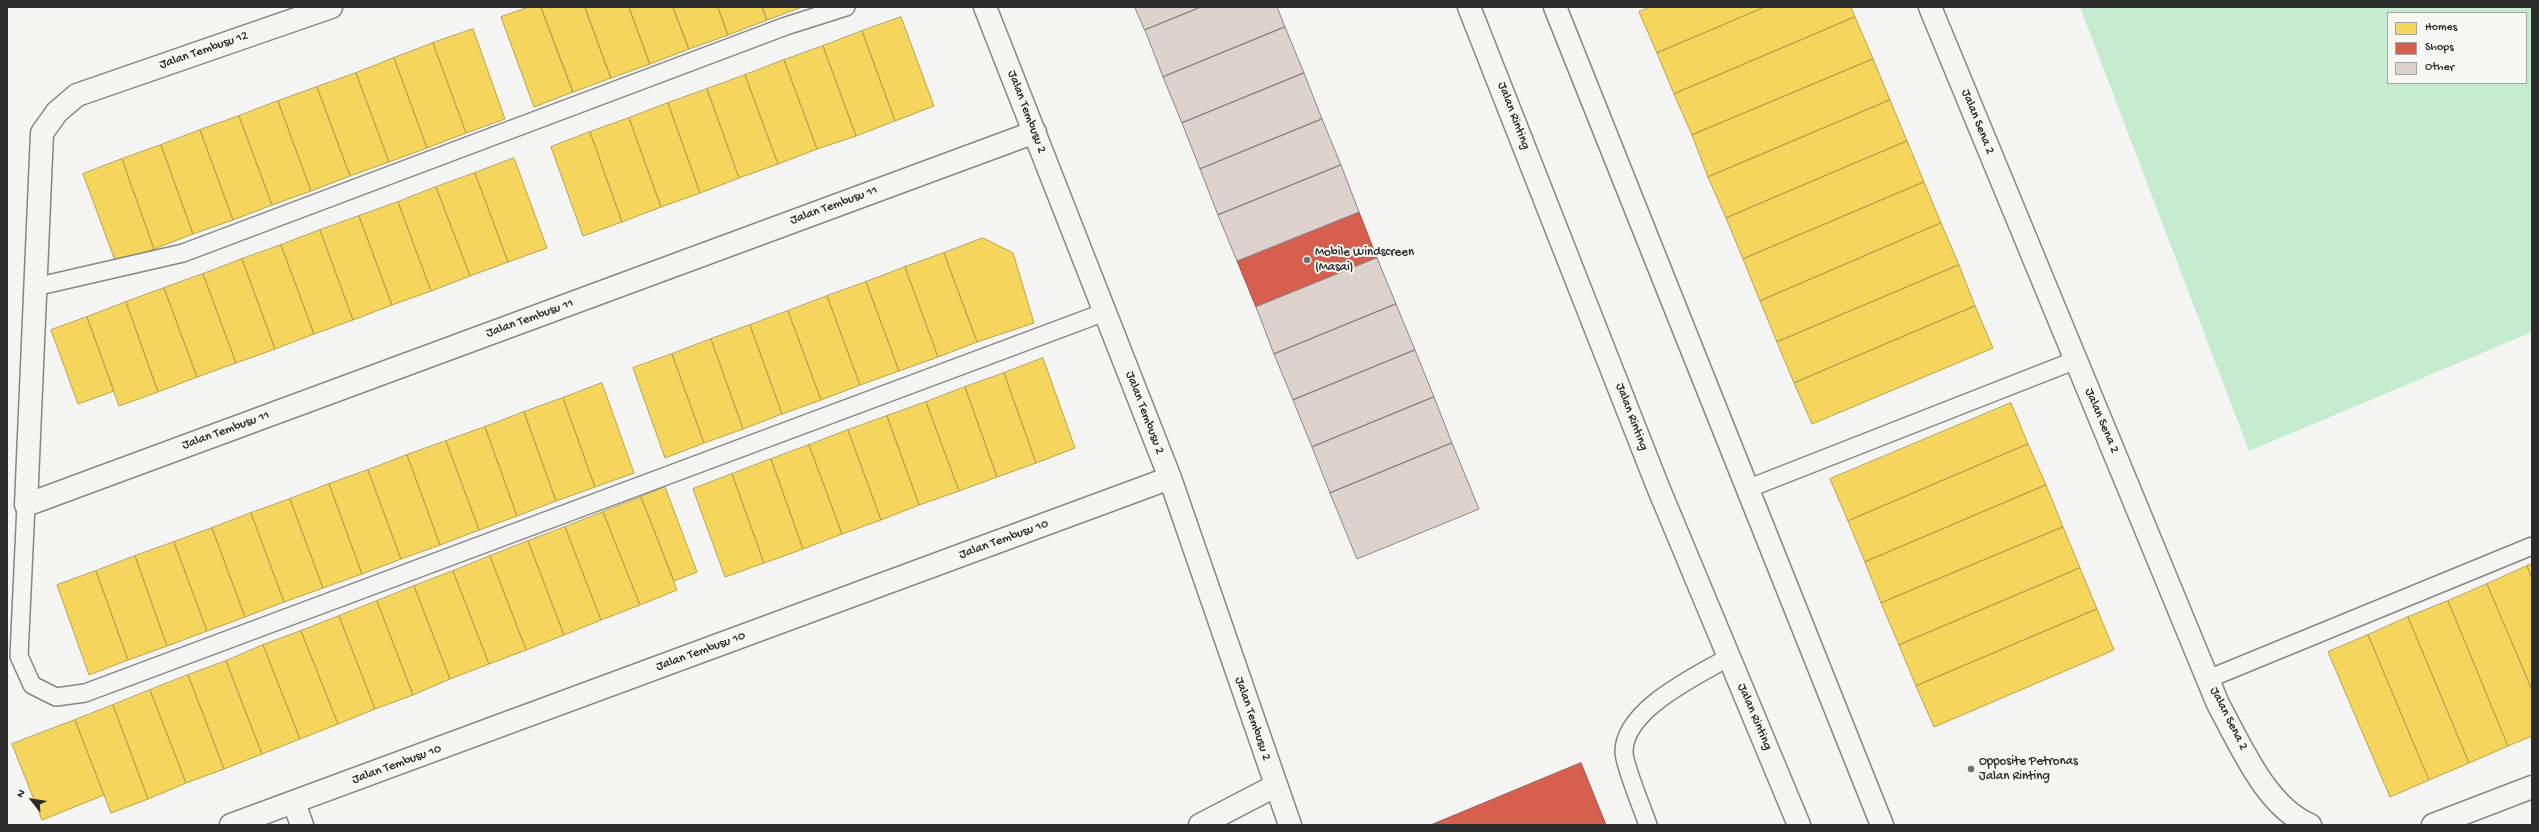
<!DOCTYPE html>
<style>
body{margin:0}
#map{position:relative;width:2539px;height:832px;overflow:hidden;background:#f5f5f3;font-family:"Gochi Hand",sans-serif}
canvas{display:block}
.frame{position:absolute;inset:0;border:8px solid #2b2b2b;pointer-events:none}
.legend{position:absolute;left:2387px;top:12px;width:140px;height:72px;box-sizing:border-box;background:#f6f6f2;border:1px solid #a5a5a2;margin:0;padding:5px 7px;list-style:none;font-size:12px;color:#2b2b2b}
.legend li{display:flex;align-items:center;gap:8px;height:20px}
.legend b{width:20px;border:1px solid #a5a5a2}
.north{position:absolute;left:12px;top:780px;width:40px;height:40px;-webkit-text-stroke:3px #f6f6f2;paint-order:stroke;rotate:300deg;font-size:11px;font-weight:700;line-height:16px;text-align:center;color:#2b2b2b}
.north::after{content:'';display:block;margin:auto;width:14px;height:18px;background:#2b2b2b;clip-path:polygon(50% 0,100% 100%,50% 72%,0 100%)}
</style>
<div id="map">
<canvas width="2539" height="832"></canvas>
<div class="frame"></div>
<ul class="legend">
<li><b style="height:11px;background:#f6d55c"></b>Homes</li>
<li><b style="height:11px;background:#d6604d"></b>Shops</li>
<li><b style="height:11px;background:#ddd2ce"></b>Other</li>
</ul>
<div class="north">N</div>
</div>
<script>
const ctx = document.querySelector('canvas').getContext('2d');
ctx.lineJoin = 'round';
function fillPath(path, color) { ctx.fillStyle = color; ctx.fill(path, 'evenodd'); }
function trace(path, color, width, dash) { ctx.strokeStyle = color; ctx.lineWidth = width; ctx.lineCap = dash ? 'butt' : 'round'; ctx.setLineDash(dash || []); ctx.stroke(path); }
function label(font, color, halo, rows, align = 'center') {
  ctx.font = font + ' "Gochi Hand",sans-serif'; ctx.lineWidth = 4; ctx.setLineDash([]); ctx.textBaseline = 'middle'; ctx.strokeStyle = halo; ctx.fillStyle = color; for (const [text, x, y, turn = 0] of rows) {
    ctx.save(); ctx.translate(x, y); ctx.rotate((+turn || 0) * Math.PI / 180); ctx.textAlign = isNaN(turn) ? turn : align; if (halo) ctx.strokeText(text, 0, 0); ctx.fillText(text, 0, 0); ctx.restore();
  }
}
fillPath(new Path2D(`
 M2080,7H2532V332L2249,451ZM2388,13H2526V83H2388Z`), '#c5eccf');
const homes = new Path2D(`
 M529,7H541L573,92L534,107L501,17Z
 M541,7H585L611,78L573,92Z
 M585,7H629L650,64L611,78Z
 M629,7H673L689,49L650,64Z
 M673,7H718L728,35L689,49Z
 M718,7H762L767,20L728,35Z
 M762,7H802L767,20Z
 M1650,7H1765L1657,53L1639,12Z
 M1765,7H1851L1855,17L1674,94L1657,53Z
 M901,17L934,106L895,121L862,31Z
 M1855,17L1873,59L1692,135L1674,94Z
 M473,29L505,119L466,133L433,43Z
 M862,31L895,121L856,136L823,46Z
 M433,43L466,133L427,148L394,58Z
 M823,46L856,136L817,149L784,60Z
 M394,58L427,148L389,162L356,73Z
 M1873,59L1890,100L1708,177L1692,135Z
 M784,60L817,149L778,164L745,75Z
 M356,73L389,162L350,176L317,87Z
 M745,75L778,164L739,178L707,89Z
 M317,87L350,176L311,191L278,101Z
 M707,89L739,178L700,193L668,103Z
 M1890,100L1907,141L1726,218L1708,177Z
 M278,101L311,191L272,205L239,116Z
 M668,103L700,193L661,207L629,118Z
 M239,116L272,205L233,220L200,130Z
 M629,118L661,207L622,222L590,132Z
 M200,130L233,220L193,234L161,145Z
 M590,132L622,222L583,236L551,147Z
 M1907,141L1924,182L1743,259L1726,218Z
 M161,145L193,234L154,249L122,159Z
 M514,158L547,248L508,262L475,173Z
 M122,159L154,249L116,263L83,174Z
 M475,173L508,262L470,276L436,187Z
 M1924,182L1941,223L1760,301L1743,259Z
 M436,187L470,276L431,291L398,202Z
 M398,202L431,291L392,305L359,216Z
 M359,216L392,305L353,320L320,230Z
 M1941,223L1959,265L1777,342L1760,301Z
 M320,230L353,320L314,334L281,245Z
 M983,238L1013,253L1034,323L977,342L944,253Z
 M281,245L314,334L275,349L242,259Z
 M944,253L977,342L938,357L905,267Z
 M242,259L275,349L236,363L203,274Z
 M1959,265L1975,306L1794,383L1777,342Z
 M905,267L938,357L899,371L866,282Z
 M203,274L236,363L197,377L164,288Z
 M866,282L899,371L860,385L827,296Z
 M164,288L197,377L158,392L126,302Z
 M827,296L860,385L821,400L788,311Z
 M126,302L158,392L119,406L87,317Z
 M1975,306L1993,348L1812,424L1794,383Z
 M788,311L821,400L782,414L750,325Z
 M87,317L114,391L78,404L51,330Z
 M750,325L782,414L743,429L711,339Z
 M711,339L743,429L704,443L672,354Z
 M672,354L704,443L665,458L633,368Z
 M1043,358L1075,448L1036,463L1004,373Z
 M1004,373L1036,463L997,477L965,387Z
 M602,383L634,473L595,487L563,398Z
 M965,387L997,477L959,491L926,402Z
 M563,398L595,487L556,501L524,412Z
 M926,402L959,491L919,505L887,416Z
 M2011,403L2028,444L1848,521L1830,479Z
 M524,412L556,501L517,516L485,427Z
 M887,416L919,505L881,520L848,430Z
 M485,427L517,516L479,530L446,441Z
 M848,430L881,520L842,534L809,445Z
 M446,441L479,530L440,545L407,455Z
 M2028,444L2046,485L1865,562L1848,521Z
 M809,445L842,534L803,549L771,459Z
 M407,455L440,545L401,559L368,470Z
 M771,459L803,549L764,563L732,474Z
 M368,470L401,559L362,574L329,484Z
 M732,474L764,563L725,577L693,489Z
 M329,484L362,574L323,588L290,499Z
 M2046,485L2063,527L1881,603L1865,562Z
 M665,487L697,572L674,581L641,497Z
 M641,497L677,590L640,605L603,512Z
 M290,499L323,588L284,602L251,513Z
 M603,512L640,605L601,620L565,527Z
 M251,513L284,602L245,617L212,528Z
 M565,527L601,620L564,635L528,541Z
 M2063,527L2080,568L1899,645L1881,603Z
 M212,528L245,617L207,631L174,542Z
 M528,541L564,635L526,650L490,556Z
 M174,542L207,631L167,646L135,556Z
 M135,556L167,646L128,660L96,571Z
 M490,556L526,650L489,664L453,571Z
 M2532,564V578L2527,566Z
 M2527,566L2532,578V690L2487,584Z
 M2080,568L2097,609L1916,686L1899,645Z
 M96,571L128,660L89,675L57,585Z
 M453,571L489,664L450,679L414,586Z
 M2487,584L2532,690V736L2508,746L2448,601Z
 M414,586L450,679L413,695L377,601Z
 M377,601L413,695L375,709L339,616Z
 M2448,601L2508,746L2469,763L2408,617Z
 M2097,609L2114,650L1934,727L1916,686Z
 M339,616L375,709L338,724L301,631Z
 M2408,617L2469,763L2429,780L2368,635Z
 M301,631L338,724L300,739L263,645Z
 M2368,635L2429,780L2390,797L2328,652Z
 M263,645L300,739L262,754L226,661Z
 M226,661L262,754L224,769L188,675Z
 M188,675L224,769L186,783L150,690Z
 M150,690L186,783L148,799L113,705Z
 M113,705L148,799L111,813L75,720Z
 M75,720L104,795L42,820L12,744Z`);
fillPath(homes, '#f6d55c');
trace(homes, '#b9a24d', 1);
const shops = new Path2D(`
 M1359,212L1377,258L1256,307L1237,261Z
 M1581,763L1606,825H1431Z`);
fillPath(shops, '#d6604d');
trace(shops, '#a35043', 1);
const building = new Path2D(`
 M1135,7H1201L1145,30Z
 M1201,7H1277L1285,27L1163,77L1145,30Z
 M1285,27L1304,73L1182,123L1163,77Z
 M1304,73L1322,119L1200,169L1182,123Z
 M1322,119L1341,165L1218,215L1200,169Z
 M1341,165L1359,212L1237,261L1218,215Z
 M1377,258L1396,304L1274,354L1256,307Z
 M1396,304L1415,350L1293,400L1274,354Z
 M1415,350L1434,397L1312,447L1293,400Z
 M1434,397L1452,443L1330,493L1312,447Z
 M1452,443L1479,509L1357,559L1330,493Z`);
fillPath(building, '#ddd2ce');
trace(building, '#868685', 1);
const lane = new Path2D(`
 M35,287L183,253L786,26L846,7
 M1747,489L2076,360
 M26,505L19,656L32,685L56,697L85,693L1105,312
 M2208,679L2532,546
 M1648,825C1643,810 1624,765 1624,752C1624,709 1697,676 1729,657`);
const street = new Path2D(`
 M331,7L77,95L57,112L42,133L26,505L1035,132
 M985,7L1170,478L1290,825
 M1930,7L2218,704C2240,744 2266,807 2310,825
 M294,803L302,825
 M231,825L1170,478
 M1200,825L1275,786
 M2433,825L2532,787`);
const secondary = new Path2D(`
 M1469,7L1658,487L1799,825
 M1555,7L1882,825`);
trace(lane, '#868685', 20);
trace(street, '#868685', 25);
trace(secondary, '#868685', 25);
trace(lane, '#f5f5f3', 17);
trace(street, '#f5f5f3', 22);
trace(secondary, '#f5f5f3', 22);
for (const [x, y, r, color] of [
 [1307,260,4,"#727271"],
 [1971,769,4,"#727271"]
]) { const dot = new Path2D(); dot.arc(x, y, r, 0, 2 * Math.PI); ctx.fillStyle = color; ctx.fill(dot); trace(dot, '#f6f6f2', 1.5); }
label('13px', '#2b2b2b', '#f6f6f2', [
 ["Jalan Tembusu 12",204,51,-19],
 ["Jalan Tembusu 2",1026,112,69],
 ["Jalan Rinting",1513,116,69],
 ["Jalan Sena 2",1977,122,68],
 ["Jalan Tembusu 11",834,206,-20],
 ["Jalan Tembusu 11",530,319,-20],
 ["Jalan Tembusu 2",1144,413,69],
 ["Jalan Rinting",1631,417,69],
 ["Jalan Sena 2",2101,421,67],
 ["Jalan Tembusu 11",226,431,-20],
 ["Jalan Tembusu 10",1004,540,-20],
 ["Jalan Tembusu 10",701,652,-20],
 ["Jalan Rinting",1754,717,67],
 ["Jalan Tembusu 2",1252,719,71],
 ["Jalan Sena 2",2228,719,63],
 ["Jalan Tembusu 10",397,765,-20]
]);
label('13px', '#2b2b2b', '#f6f6f2', [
 ["Mobile Windscreen",1315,253],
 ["(Masai)",1315,268],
 ["Opposite Petronas",1979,762],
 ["Jalan Rinting",1979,777]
], 'left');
</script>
